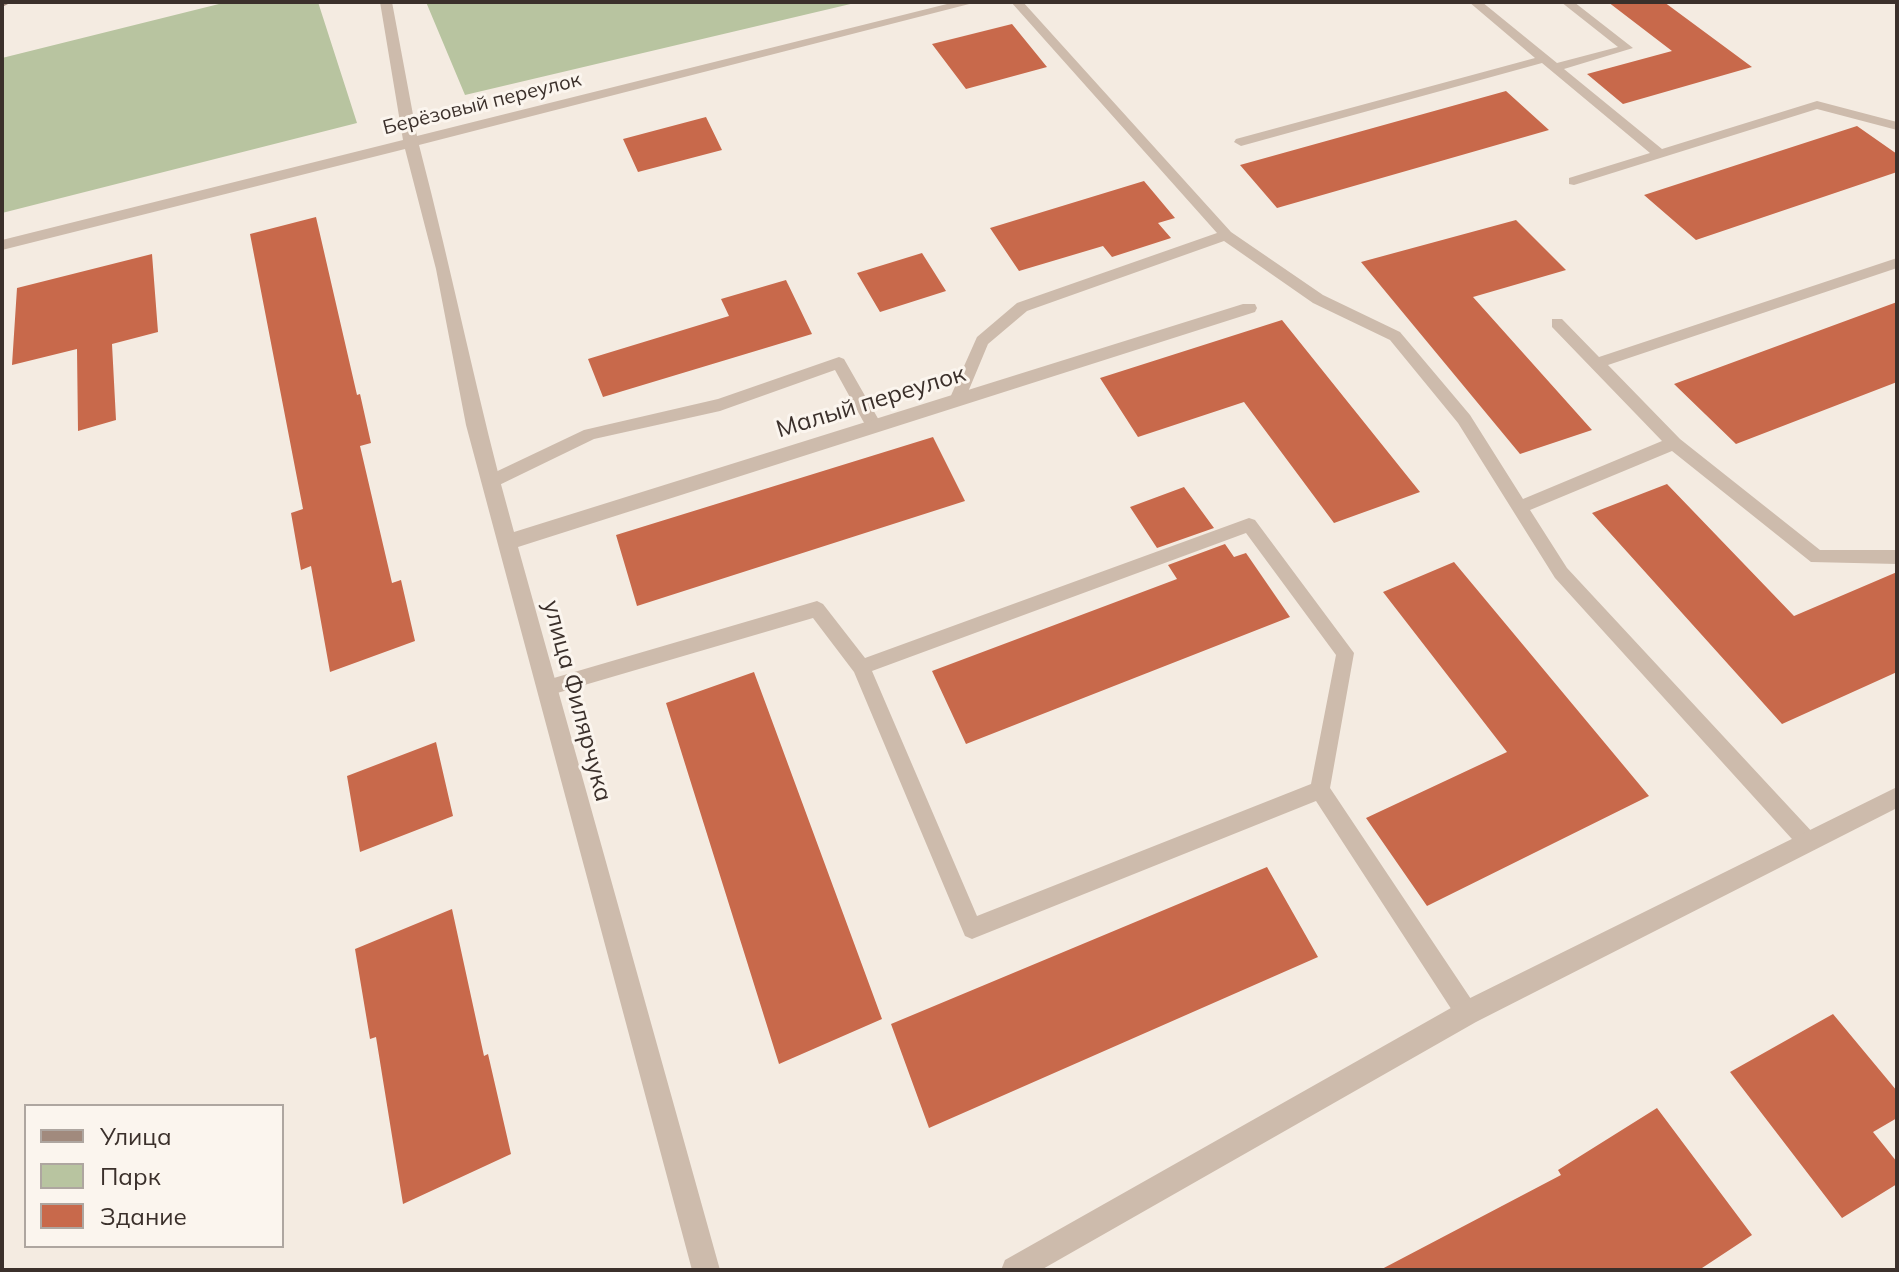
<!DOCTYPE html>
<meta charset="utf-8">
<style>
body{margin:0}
#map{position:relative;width:1899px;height:1272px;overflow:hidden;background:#f4ebe1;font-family:Mulish,sans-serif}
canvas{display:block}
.frame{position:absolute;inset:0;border:4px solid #3b302b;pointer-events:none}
.legend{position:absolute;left:24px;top:1104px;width:260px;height:144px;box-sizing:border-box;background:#fbf5ee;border:2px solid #aea6a0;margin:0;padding:10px 14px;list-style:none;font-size:24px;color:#3b302b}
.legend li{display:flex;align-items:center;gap:16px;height:40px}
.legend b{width:40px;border:2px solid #aea6a0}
</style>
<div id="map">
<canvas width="1899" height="1272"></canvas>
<div class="frame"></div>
<ul class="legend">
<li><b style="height:10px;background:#a18a7d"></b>Улица</li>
<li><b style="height:22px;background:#b8c4a0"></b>Парк</li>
<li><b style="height:22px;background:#c8694b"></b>Здание</li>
</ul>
</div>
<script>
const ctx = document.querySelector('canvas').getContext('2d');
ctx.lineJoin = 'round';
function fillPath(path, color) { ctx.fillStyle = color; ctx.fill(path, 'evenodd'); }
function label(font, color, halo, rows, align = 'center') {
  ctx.font = font + ' Mulish,sans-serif'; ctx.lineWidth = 6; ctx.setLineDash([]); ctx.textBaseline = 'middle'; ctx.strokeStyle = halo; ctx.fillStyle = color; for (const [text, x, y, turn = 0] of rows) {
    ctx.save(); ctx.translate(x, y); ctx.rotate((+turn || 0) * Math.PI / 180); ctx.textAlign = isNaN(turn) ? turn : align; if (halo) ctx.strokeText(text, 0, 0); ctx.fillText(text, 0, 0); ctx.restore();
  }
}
fillPath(new Path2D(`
 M227,2H318L357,123L2,213V58Z
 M426,2H859L465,95Z`), '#b8c4a0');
fillPath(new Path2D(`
 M1608,2H1664L1752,67L1623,104L1587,74L1672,51Z
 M1012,24L1047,67L966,89L932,44Z
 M1506,91L1549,130L1277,208L1240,165Z
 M706,117L722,150L638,172L623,139Z
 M1857,126L1897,154V172L1696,240L1644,195Z
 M1144,181L1175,218L1158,223L1171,238L1112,257L1103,246L1019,271L990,228Z
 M316,217L357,395L360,394L371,443L360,446L392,583L401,580L415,641L330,672L311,566L301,570L291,513L303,509L250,234Z
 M1516,220L1566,270L1473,297L1592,430L1520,454L1361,262Z
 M922,253L946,291L880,312L857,273Z
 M152,254L158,332L112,344L116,420L78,431L77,349L12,365L17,288Z
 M786,280L812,334L603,397L588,359L729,316L721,299Z
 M1897,302V382L1736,444L1674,384Z
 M1282,320L1420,492L1334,523L1244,402L1138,437L1100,378Z
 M933,437L965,501L637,606L616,535Z
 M1667,484L1794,616L1897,572V672L1782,724L1592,513Z
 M1184,487L1214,528L1157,548L1130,507Z
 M1225,544L1234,557L1246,553L1290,617L966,744L932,671L1177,579L1168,565Z
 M1454,562L1649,796L1427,906L1366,818L1507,752L1383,592Z
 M754,672L882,1019L779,1064L666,703Z
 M436,742L453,816L360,852L347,776Z
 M1267,867L1318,957L929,1128L891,1024Z
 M452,909L484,1056L488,1054L511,1154L403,1204L376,1037L370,1039L355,949Z
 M1833,1014L1897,1091V1118L1873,1132L1897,1162V1184L1842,1218L1730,1072Z
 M1657,1108L1752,1235L1699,1270H1380L1561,1175L1558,1170Z`), '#c8694b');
fillPath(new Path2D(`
 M1011,2H1023L1231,232L1323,295L1400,332L1470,415L1523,499L1662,441L1552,327V319H1562L1599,357L1897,258V268L1608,365L1680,439L1820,550H1897V564L1811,562L1672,451L1530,510L1567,568L1815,835L1818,842L1815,849L1808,852L1801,849L1555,578L1458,423L1390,340L1313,303L1224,241L1027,311L988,344L963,404H951L949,400L977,337L1017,303L1217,233Z
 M1469,2H1482L1557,63L1618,47L1561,2H1574L1633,48L1564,69L1662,149L1817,101L1897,122V130L1817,109L1574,185L1569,184V178L1650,153L1542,63L1241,146L1234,142L1236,139L1535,58Z
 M839,357L844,359L880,422L882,426L880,430H868L835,370L720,411L594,439L491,489L483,482L485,477L584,430L718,399Z
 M1249,518L1255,520L1354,653L1330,788L1475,1005L1478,1013L1475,1021L1467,1024L1459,1021L1316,801L972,939L965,936L854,672L813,618L547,696L540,694L538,688L540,682L547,680L817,601L823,604L865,658ZM1246,533L1336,655L1311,784L977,916L872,671Z`), '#cdbbac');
fillPath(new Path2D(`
 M380,2H392L417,136L955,2H977L419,145C453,274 478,404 514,532L1243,304H1255L1257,308L1255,312L518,547L720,1270H692L466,425L436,269L405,149L2,250V240L403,140Z
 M1897,787V808L1476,1022L1041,1270H1001L1005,1260L1458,1004Z`), '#cdbbac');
fillPath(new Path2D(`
 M2,2H12L2,7Z`), '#a18a7d');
label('20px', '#3b302b', '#fbf5ee', [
 ["Берёзовый переулок",482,104,-14]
]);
label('24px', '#3b302b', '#fbf5ee', [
 ["Малый переулок",871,402,-17],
 ["улица Филярчука",577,701,75]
]);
</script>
